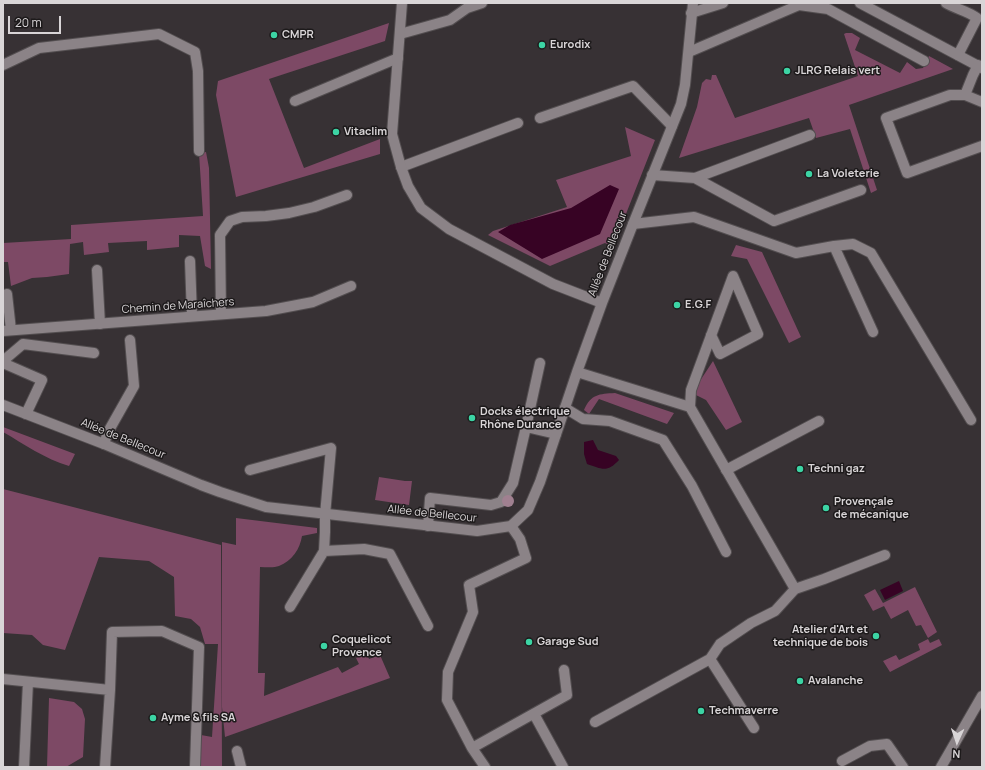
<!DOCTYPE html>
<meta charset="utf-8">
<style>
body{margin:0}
#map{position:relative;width:985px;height:770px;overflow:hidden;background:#373134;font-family:Manrope,sans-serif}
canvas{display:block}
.frame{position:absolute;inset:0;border:4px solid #d9d5d7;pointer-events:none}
.north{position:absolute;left:937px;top:722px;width:40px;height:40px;-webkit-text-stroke:3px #1d1a1b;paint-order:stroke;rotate:183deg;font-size:11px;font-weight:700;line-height:16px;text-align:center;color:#d9d5d7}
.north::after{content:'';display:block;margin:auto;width:14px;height:18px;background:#d9d5d7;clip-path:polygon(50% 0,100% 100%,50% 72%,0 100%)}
.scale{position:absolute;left:8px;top:16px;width:53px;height:18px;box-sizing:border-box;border:2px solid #d9d5d7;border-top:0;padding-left:5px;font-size:12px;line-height:14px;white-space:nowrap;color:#d9d5d7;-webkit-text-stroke:3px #1d1a1b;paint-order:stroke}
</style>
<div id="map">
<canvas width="985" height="770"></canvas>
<div class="frame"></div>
<div class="north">N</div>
<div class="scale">20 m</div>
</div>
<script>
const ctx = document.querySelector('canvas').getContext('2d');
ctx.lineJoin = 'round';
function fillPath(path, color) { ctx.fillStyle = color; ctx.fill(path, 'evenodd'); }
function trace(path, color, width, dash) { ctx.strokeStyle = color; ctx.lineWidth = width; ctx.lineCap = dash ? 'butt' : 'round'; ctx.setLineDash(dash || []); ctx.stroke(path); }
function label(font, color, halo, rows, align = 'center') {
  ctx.font = font + ' Manrope,sans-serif'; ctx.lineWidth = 3; ctx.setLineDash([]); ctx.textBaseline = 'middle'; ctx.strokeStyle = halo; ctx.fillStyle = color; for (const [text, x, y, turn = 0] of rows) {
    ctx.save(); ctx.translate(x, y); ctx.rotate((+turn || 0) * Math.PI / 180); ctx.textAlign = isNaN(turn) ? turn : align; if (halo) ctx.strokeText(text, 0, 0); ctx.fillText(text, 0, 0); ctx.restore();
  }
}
fillPath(new Path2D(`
 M389,23L385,41L269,79L304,168L380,139V154L236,197L216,95L218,81Z
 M846,33H852L860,38L855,50L900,73L907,62L916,69L923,68L929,56L953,69L849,105L877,190L871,193L850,129L816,138L809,118L679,158L697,107L702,83L706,79L711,80L712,75H716L735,118L858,76L844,34Z
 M625,127L655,140L613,247L605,243L550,266L488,235L493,231L567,207L556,180L631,156Z
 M206,152L209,168L211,269L205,266L200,236L179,235V247L147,250V241L108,243L109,252L84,255L83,242L70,244L69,274L47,277L32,278L11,286L8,262H3V243L71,239V225L203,216L199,153Z
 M736,245L762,252L801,337L789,343L747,259L731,256Z
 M713,361L742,422L726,430L706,400L692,393Z
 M615,393L674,413L667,424L599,399L589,414L584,410C591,394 599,394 615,393Z
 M3,427L75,454L69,466C45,459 24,444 3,432Z
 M379,477L405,481H412L409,505L375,500Z
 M3,489L221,545L222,767H198L201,735L212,737L218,644H205L200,627L191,619L175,616L174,577L149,561L99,557L65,650L43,645L32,635L3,633Z
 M236,518L317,528V533L302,536C300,549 292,561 279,566C274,568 266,567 260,567L258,673H265L264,696L338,667L342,673L359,664L356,658L367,653L369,659L380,655L390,678L225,737L222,707V542L236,545Z
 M915,587L937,632L928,638L921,625L916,626L908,610L891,619L884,606L873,611L864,595L875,589L883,603Z
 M928,639L930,643L939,639L942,645L890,672L883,661L896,655L899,660L920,650L918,644Z
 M49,698L74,702L82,709L85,719L83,757L66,767H47Z`), '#7d4965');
fillPath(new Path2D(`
 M610,185L619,189L600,234L542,259L498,232L510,225L571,208Z
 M593,440L598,450L616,456L619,460C607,473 602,469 587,464L584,454V442Z
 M899,581L903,591L885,600L880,590Z`), '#370324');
const service = new Path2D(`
 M946,3C956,9 968,11 977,18L958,55
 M691,13L723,3
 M400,34L450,20L467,8L482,3
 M689,52L799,5L828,9L924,61
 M3,65L39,48L159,34L195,52L198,71L199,151
 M978,65L973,75L965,95L982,102
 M965,95H950L886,118L907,173L982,146
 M295,101L398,58
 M540,118L633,86L672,126
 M401,167L518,123
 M652,175L695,178L810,135
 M695,178L774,221L861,190
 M633,224L694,217L796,253L834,246L873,332
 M834,246L853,244L871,253L971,420
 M190,261L192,316
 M97,270L100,324
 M7,294L11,330
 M221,314L220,235L230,221L242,217L266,216L289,213L314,207L347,195
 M3,361L23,344L94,353
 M3,363L42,380L26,414
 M690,407L691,390L733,276L758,334L720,354L711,335
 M565,408L583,419L610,421L663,440L692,486L726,552
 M526,427L540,363
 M104,444L108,432L134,386L130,340
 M250,470L331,448L325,515V532L324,551L364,549L390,554L428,626
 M726,470L819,421
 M428,526L430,498L491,505L501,502L513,483L526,427L556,434
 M511,526L520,539L526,558L469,585L473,612L448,672L447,700L472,748L567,695L564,670
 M290,607L324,551
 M710,659L754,728
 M3,679L110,690L112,632L162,631L199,647L195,767
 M534,714L563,767
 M595,722L710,659L720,644L751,623L775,611L795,589L824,579L885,555
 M472,748L485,767
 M237,751L241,767
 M842,761L870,746L887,744L903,767
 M24,767L28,682
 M105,767L110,690`);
const minor = new Path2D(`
 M402,3L392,134L401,167L408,186L421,208L449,229L553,284L602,303
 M860,3L982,68
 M3,331L266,311L313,302L351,286
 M577,372L690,407L795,589
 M3,405L104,444L201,485L220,492L266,507L477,531L511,526L528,510L540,482L577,372L602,303L633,224L681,104L685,85L693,3
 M941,767L982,696`);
trace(service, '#534e50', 12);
trace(minor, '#534e50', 12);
trace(service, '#8b8387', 10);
trace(minor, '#8b8387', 10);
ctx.fillStyle = '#a08090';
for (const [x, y] of [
 [508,501]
]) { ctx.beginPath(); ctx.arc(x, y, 6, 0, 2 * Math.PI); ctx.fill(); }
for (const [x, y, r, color] of [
 [274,35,4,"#3cd4a4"],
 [542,45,4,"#3cd4a4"],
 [787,71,4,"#3cd4a4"],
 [336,132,4,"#3cd4a4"],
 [809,174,4,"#3cd4a4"],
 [677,305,4,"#3cd4a4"],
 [472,418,4,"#3cd4a4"],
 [800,469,4,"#3cd4a4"],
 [826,508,4,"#3cd4a4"],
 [876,636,4,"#3cd4a4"],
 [529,642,4,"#3cd4a4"],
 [324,646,4,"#3cd4a4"],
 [800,681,4,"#3cd4a4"],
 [701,711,4,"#3cd4a4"],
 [153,718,4,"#3cd4a4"]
]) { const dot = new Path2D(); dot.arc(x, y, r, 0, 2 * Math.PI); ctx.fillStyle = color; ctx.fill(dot); trace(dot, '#1d1a1b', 1.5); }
label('bold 11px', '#d9d5d7', '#1d1a1b', [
 ["CMPR",282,35],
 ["Eurodix",550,45],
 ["JLRG Relais vert",795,71],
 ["Vitaclim",344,132],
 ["La Voleterie",817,174],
 ["E.G.F",685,305],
 ["Docks électrique",480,412],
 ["Rhône Durance",480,425],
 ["Techni gaz",808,469],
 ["Provençale",834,502],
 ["de mécanique",834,515],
 ["Atelier d'Art et",868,630,"right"],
 ["technique de bois",868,643,"right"],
 ["Coquelicot",332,640],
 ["Provence",332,653],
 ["Garage Sud",537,642],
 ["Avalanche",808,681],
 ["Techmaverre",709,711],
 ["Ayme & fils SA",161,718]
], 'left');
label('11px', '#d9d5d7', '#1d1a1b', [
 ["Allée de Bellecour",608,254,-69],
 ["Chemin de Maraîchers",178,306,-4],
 ["Allée de Bellecour",123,439,22],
 ["Allée de Bellecour",432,514,6]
]);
</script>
